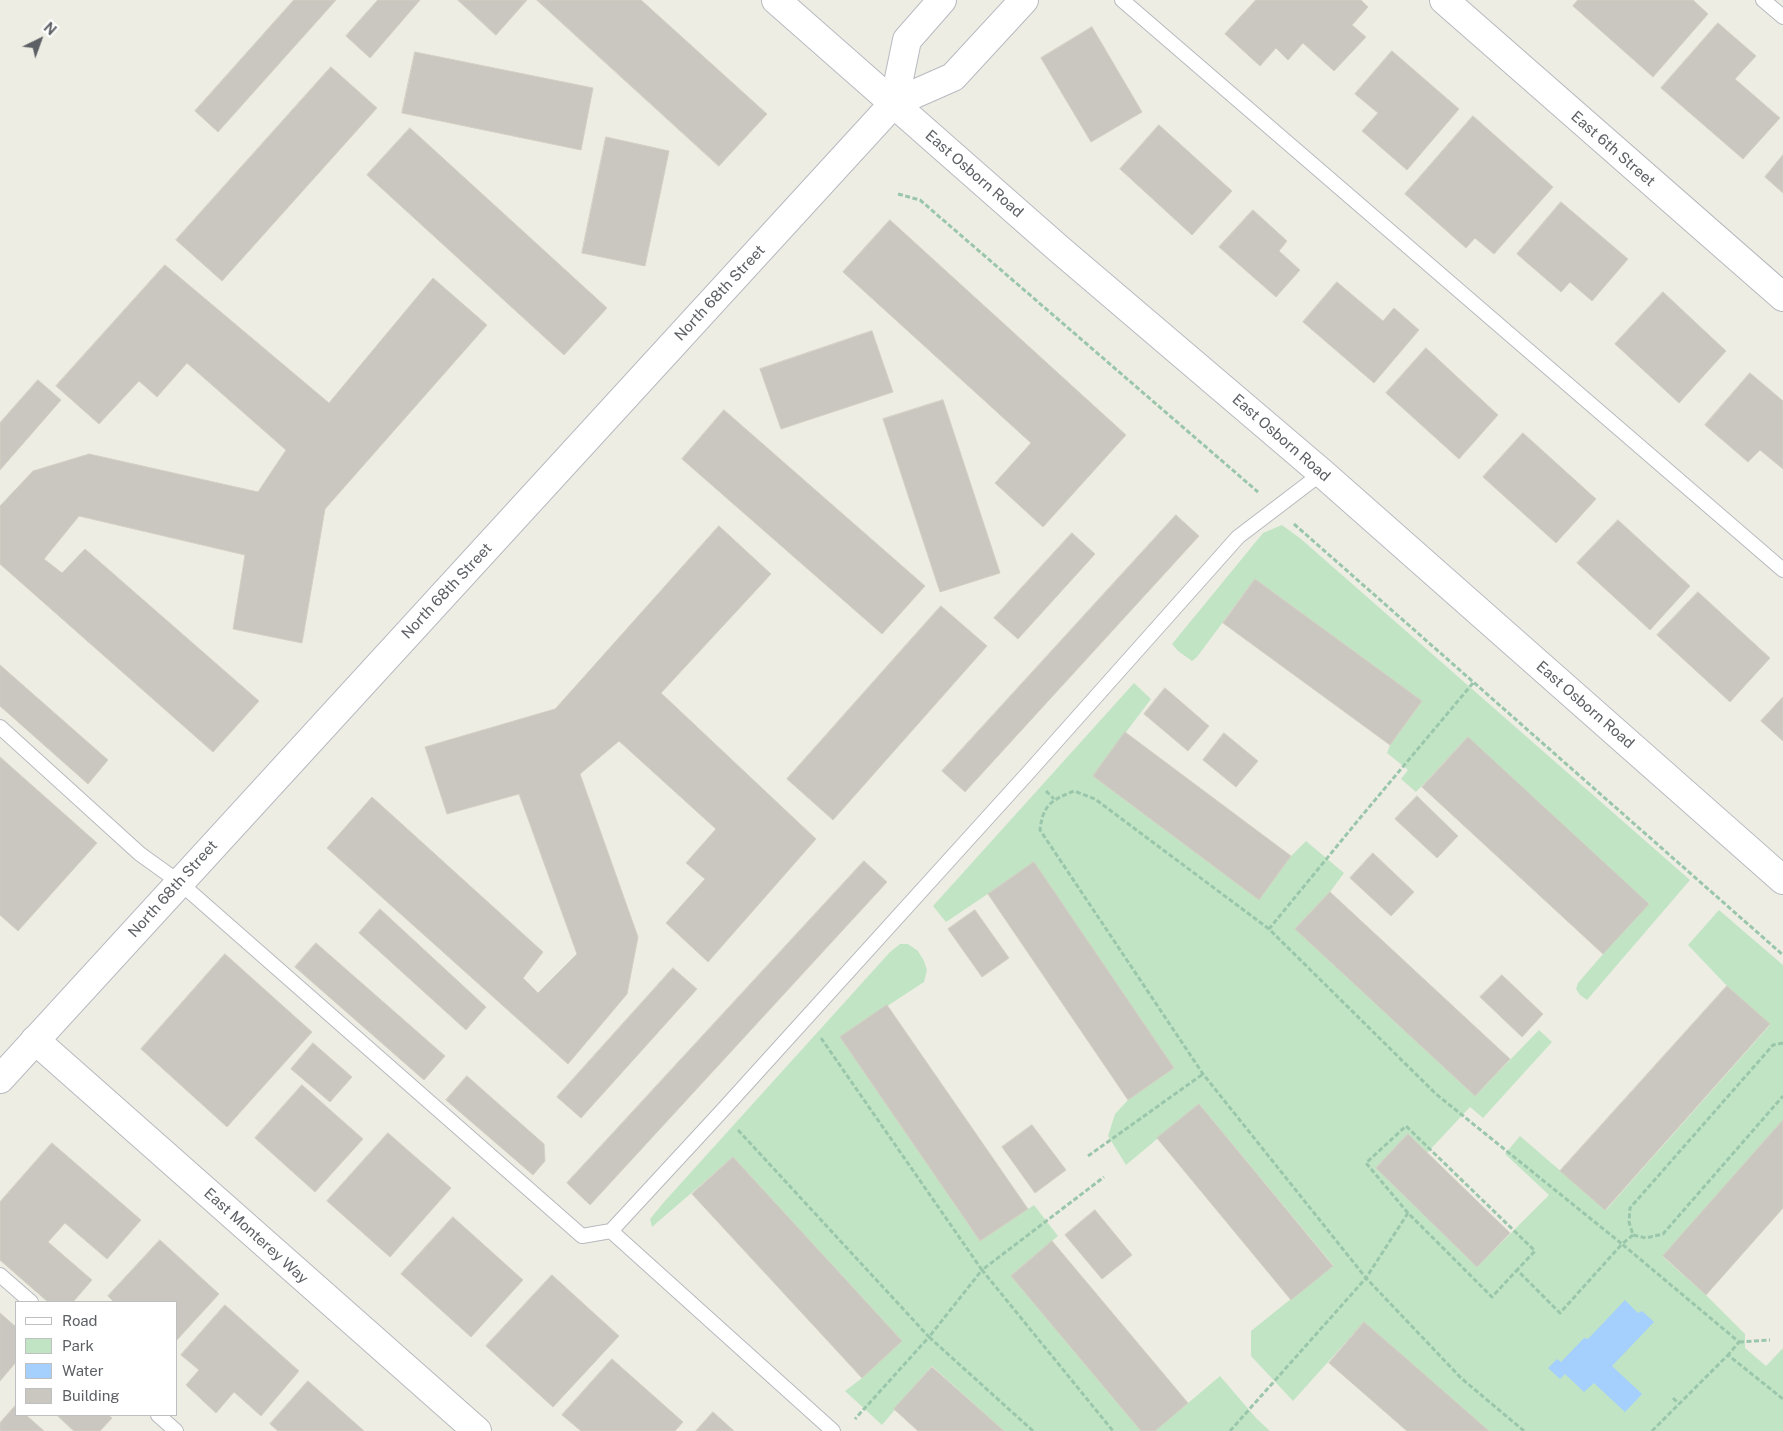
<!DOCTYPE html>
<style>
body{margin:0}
#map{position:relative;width:1783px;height:1431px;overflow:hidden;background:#eeede4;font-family:"Public Sans",sans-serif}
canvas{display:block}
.legend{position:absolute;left:15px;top:1301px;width:162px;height:115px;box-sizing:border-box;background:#fff;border:1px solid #bebfc1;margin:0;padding:6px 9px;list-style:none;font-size:15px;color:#5c5f64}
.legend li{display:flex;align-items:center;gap:10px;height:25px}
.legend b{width:25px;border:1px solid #bebfc1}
.north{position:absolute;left:15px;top:15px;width:50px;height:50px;-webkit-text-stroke:4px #fff;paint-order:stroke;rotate:42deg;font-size:14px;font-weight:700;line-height:20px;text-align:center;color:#5c5f64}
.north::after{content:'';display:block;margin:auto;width:18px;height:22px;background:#5c5f64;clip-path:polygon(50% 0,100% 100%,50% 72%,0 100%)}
</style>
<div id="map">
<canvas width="1783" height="1431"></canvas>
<ul class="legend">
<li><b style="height:6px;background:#fff"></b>Road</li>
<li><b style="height:14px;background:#c1e5c4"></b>Park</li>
<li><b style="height:14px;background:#a5cffd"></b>Water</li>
<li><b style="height:14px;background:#cac7c1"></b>Building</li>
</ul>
<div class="north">N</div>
</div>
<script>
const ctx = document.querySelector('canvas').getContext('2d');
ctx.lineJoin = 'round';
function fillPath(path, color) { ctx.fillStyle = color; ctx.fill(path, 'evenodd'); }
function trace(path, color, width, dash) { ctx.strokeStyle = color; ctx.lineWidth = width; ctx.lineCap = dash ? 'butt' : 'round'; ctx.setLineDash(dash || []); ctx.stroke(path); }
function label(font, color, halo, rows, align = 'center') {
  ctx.font = font + ' "Public Sans",sans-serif'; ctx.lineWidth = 4; ctx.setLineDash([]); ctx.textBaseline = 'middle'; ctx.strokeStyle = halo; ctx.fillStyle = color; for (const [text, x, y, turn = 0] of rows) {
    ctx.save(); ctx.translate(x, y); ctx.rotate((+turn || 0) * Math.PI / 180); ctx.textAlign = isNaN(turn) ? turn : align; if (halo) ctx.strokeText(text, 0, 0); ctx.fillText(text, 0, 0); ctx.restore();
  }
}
fillPath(new Path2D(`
 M1282,525L1301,539L1690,880L1587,1000L1580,995L1576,989L1578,983L1603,954L1468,737L1416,792L1401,779L1408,770L1387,753L1390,745L1422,701L1255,579L1197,657L1192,661L1178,651L1172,644L1263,533Z
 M1134,683L1151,699L1093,776L1259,900L1291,856L1306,841L1344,873L1330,892L1295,929L1475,1096L1539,1030L1552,1042L1483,1118L1470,1107L1427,1153L1408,1134L1376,1168L1477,1267L1549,1195L1505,1154L1520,1136L1606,1210L1770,1025L1727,986L1688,945L1719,910L1783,965V1120L1663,1257L1706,1295L1745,1334V1348L1766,1366L1783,1348V1431H1489L1364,1322L1293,1401L1251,1356V1331L1333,1265L1199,1104L1126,1165L1108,1136L1115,1114L1128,1100L1174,1068L1034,863L946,922L933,906Z
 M900,944H908L918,951L924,961L927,970L924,982L840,1037L980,1241L1034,1205L1058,1236L1011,1276L1141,1431H1004L932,1366L882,1425L845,1391L862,1378L902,1341L733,1157L652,1227L650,1219L664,1202L890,952Z
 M1220,1376L1257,1419L1270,1431H1155Z`), '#c1e5c4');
fillPath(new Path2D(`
 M1625,1300L1638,1313L1642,1311L1654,1322L1612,1366L1642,1394L1625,1412L1594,1383L1584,1392L1565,1374L1560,1379L1548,1368L1557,1359L1561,1362L1584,1338L1588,1339Z`), '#a5cffd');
const building = new Path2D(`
 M294,0H336L218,132L195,111Z
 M378,0H420L370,58L346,36Z
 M458,0H527L496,35Z
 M537,0H641L767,114L719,166Z
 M1256,0H1361L1368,7L1352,25L1366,37L1334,71L1303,43L1288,60L1276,48L1260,66L1225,34Z
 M1578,0H1693L1708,14L1653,77L1573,6Z
 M1718,23L1756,56L1735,79L1780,118L1743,159L1661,88Z
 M1092,27L1142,112L1091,142L1041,58Z
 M1392,51L1459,109L1407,170L1362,131L1378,113L1355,94Z
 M415,52L593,88L581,150L402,113Z
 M331,67L377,108L222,281L176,240Z
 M1473,116L1553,187L1494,254L1475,238L1466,248L1405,194Z
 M1159,125L1232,191L1192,235L1120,169Z
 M410,128L607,308L564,355L367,175Z
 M606,137L669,151L645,266L582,253Z
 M1783,155V193L1765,177Z
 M1561,202L1628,259L1592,301L1570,282L1561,292L1517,254Z
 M1253,210L1287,241L1279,251L1300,270L1276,297L1219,247Z
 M890,220L1126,435L1043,527L995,483L1031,443L843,272Z
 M165,265L329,403L433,278L487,325L325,509L302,643L233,629L245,555L79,516L44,559L62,573L85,549L259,701L213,752L0,564V506L33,471L89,454L258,492L286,450L187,363L157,397L139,381L99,424L56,386Z
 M1337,282L1383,321L1394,308L1419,330L1374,383L1303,322Z
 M1663,292L1726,351L1679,403L1615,344Z
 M872,331L893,392L781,429L760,369Z
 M1426,348L1498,415L1459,459L1386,393Z
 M1750,373L1783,401V469L1760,450L1748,462L1705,425Z
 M38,380L61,400L0,470V423Z
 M943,400L1000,573L940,592L883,419Z
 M724,410L925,586L882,634L682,459Z
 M1523,433L1596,499L1556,543L1483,477Z
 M1176,515L1199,536L965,792L942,771Z
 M1618,520L1690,586L1650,630L1577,563Z
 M719,526L771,574L661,693L816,839L708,962L666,923L705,879L686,863L716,829L619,741L580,774L638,937L627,994L568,1064L327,848L372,797L543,952L523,978L538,993L577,954L519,794L447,814L425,747L555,709Z
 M1072,533L1095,554L1018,639L994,618Z
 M1255,579L1422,701L1390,745L1223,623Z
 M1698,592L1770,658L1730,702L1657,635Z
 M941,606L987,646L833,820L787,779Z
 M0,665L108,760L88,784L0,706Z
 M1165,688L1209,726L1188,751L1144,714Z
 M1783,697V741L1761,721Z
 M1125,732L1291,856L1259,900L1093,776Z
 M1224,733L1258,761L1236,787L1203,760Z
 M1468,737L1649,904L1603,954L1422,787Z
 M0,757L97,843L18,931L0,915Z
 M1417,796L1458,836L1437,858L1395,819Z
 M1373,853L1414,892L1391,916L1350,878Z
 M864,861L887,882L590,1205L567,1183Z
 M1034,862L1174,1068L1128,1100L988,894Z
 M1330,892L1510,1059L1475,1096L1295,929Z
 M380,909L486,1007L466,1030L359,933Z
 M975,910L1009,958L982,977L948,929Z
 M316,943L445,1056L424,1080L295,967Z
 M225,954L312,1032L227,1127L141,1049Z
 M673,968L697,989L581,1118L557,1097Z
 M1502,975L1543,1014L1522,1037L1480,997Z
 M1727,986L1770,1024L1605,1210L1560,1171Z
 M887,1005L1028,1209L980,1241L840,1037Z
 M313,1043L352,1077L330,1102L291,1069Z
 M467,1076L544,1144L545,1161L533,1175L446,1100Z
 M302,1085L363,1139L315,1192L255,1138Z
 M1199,1104L1333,1266L1291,1300L1157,1138Z
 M1783,1120V1208L1706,1295L1663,1256Z
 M1032,1125L1066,1170L1035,1193L1002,1147Z
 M388,1133L451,1188L390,1257L327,1201Z
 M1408,1134L1510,1233L1477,1267L1376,1168Z
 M52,1143L141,1220L107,1259L65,1223L48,1242L92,1280L73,1302H48L0,1260V1202Z
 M733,1157L902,1341L862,1378L692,1194Z
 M1095,1210L1132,1255L1102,1279L1065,1235Z
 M453,1217L523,1280L471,1337L401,1274Z
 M160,1240L219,1294L176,1341V1302H114L108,1296Z
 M1052,1241L1188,1403L1155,1431H1141L1011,1276Z
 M552,1275L619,1336L553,1407L486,1346Z
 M225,1305L299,1371L261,1416L234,1392L216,1413L186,1385L199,1370L181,1355Z
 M0,1313L16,1327V1362L0,1381Z
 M1364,1322L1401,1354L1489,1431H1407L1329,1363Z
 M612,1359L683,1422L675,1431H581L562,1415Z
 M932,1367L1004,1431H918L894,1409Z
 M308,1381L364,1431H278L270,1424Z
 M15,1406L16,1415H26L44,1431H0V1423Z
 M713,1412L734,1431H696Z
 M57,1415H108L112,1418L100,1431H74Z`);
fillPath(building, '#cac7c1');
trace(building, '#d3cfc2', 1);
const service = new Path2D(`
 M1122,0L1783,570
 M1763,0L1783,17
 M0,727L140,854L179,882L582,1236L611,1231
 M0,1275L31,1302
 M158,1415L176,1431
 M833,1431L611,1231L721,1112L1028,773L1238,537L1322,473`);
const minor = new Path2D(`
 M1444,0L1783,297
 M35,1040L477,1431`);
const secondary = new Path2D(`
 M776,0L1059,249L1322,473L1783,880
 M894,103L907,40L942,0
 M0,1079L894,103L953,77L1024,0`);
trace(service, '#b6b9be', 16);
trace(minor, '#b6b9be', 30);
trace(secondary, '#b7bac0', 30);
trace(new Path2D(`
 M898,194L920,200L1258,492
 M1294,524L1783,955
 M1473,683L1360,818L1269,929L1436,1094L1622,1244L1633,1235
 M1046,791L1054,799
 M1269,929L1095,799L1074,791C1052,800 1043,804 1040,830L1203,1074L1366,1278L1408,1213L1492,1297L1517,1270L1560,1313L1622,1244L1739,1342L1728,1355
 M821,1038L982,1270L1104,1177
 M1783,1043L1773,1045L1630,1208L1629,1222L1633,1235L1646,1238L1663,1234L1783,1096
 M738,1130L929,1337L855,1419
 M1088,1156L1203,1074
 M1408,1213L1366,1163L1406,1126L1535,1251L1517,1270
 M1739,1342L1770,1340
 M1673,1398L1679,1404
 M1033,1431L929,1337L982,1270L1113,1431
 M1230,1431L1366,1278L1461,1378L1524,1431
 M1652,1431L1728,1355L1783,1399`), '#9ac6ab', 3, [5, 2.5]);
trace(service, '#fff', 14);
trace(minor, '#fff', 28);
trace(secondary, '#fff', 28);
label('15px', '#5c5f64', '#fff', [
 ["East 6th Street",1613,149,41],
 ["East Osborn Road",974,174,41],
 ["North 68th Street",720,293,-47],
 ["East Osborn Road",1281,438,41],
 ["North 68th Street",447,591,-47],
 ["East Osborn Road",1585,705,41],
 ["North 68th Street",173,889,-48],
 ["East Monterey Way",256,1236,42]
]);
</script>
